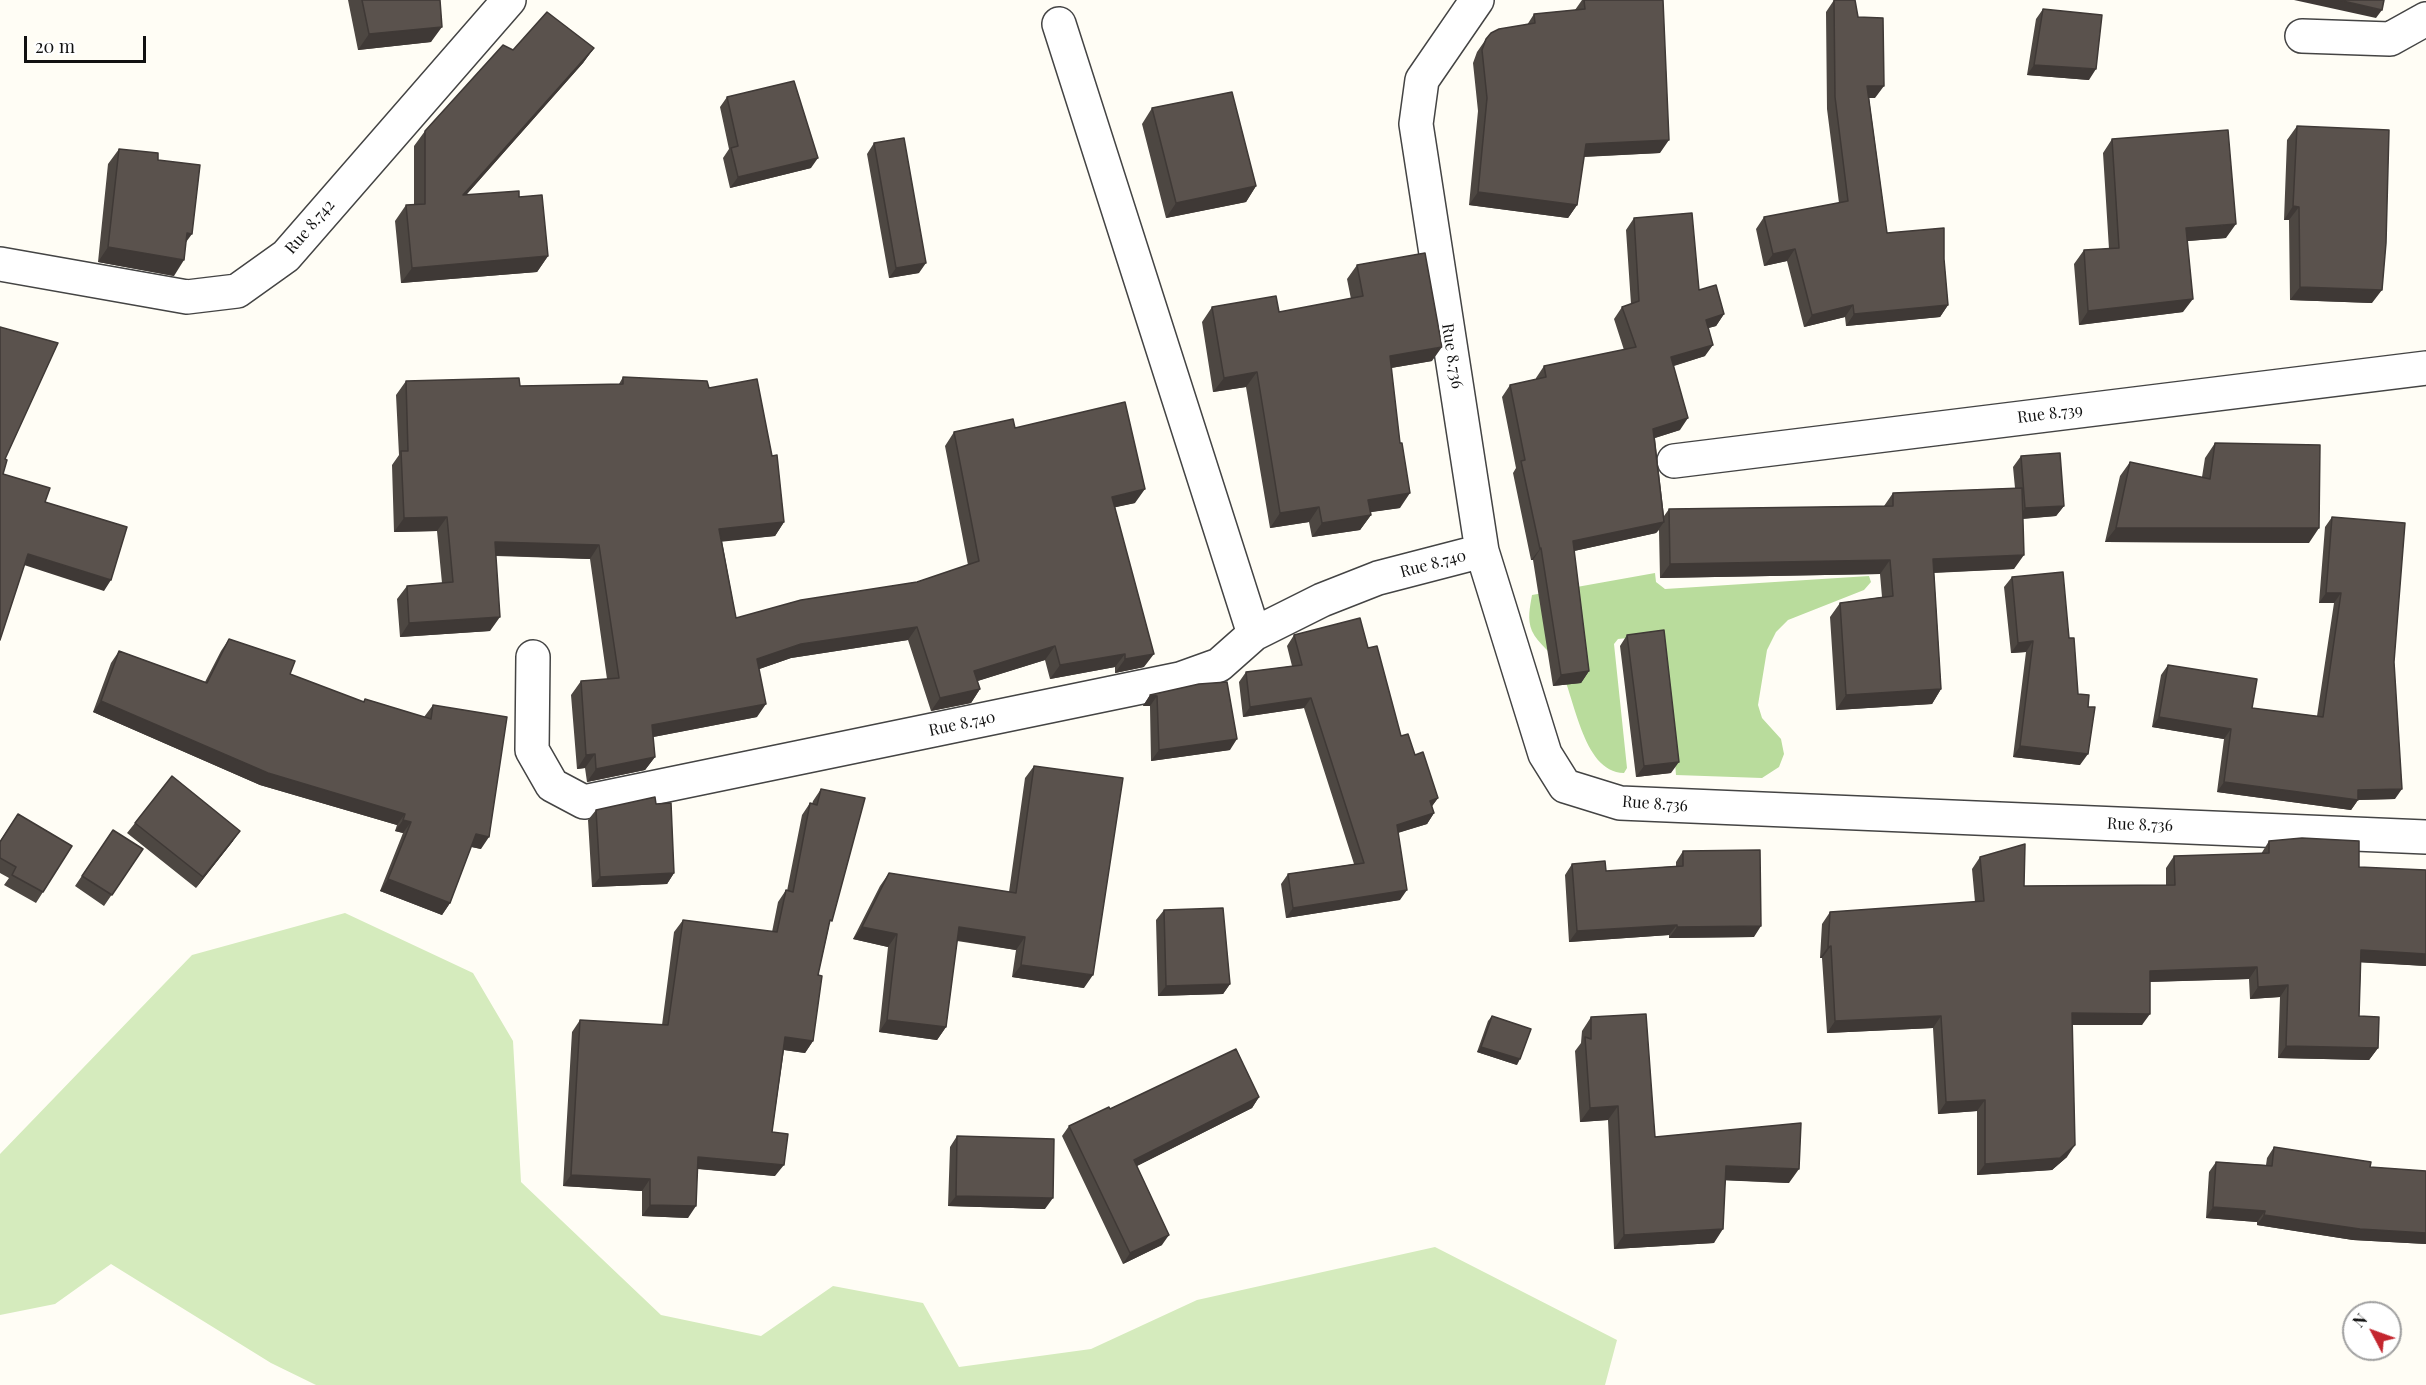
<!DOCTYPE html>
<style>
body{margin:0}
#map{position:relative;width:2426px;height:1385px;overflow:hidden;background:#fffdf5;font-family:"Playfair Display",serif}
canvas{display:block}
.north{position:absolute;left:2342px;top:1301px;width:60px;height:60px;box-sizing:border-box;background:#fff;border:2px solid #a0a0a0;border-radius:50%;rotate:311deg;font-size:16px;font-weight:700;line-height:24px;text-align:center;color:#111}
.north::after{content:'';display:block;margin:auto;width:21px;height:27px;background:#c4262e;clip-path:polygon(50% 0,100% 100%,50% 72%,0 100%)}
.scale{position:absolute;left:24px;top:36px;width:122px;height:27px;box-sizing:border-box;border:3px solid #111;border-top:0;padding-left:8px;font-size:18px;line-height:21px;white-space:nowrap;color:#111;-webkit-text-stroke:4px #fff;paint-order:stroke}
</style>
<div id="map">
<canvas width="2426" height="1385"></canvas>
<div class="north">N</div>
<div class="scale">20 m</div>
</div>
<script>
const ctx = document.querySelector('canvas').getContext('2d');
ctx.lineJoin = 'round';
function fillPath(path, color) { ctx.fillStyle = color; ctx.fill(path, 'evenodd'); }
function trace(path, color, width, dash) { ctx.strokeStyle = color; ctx.lineWidth = width; ctx.lineCap = dash ? 'butt' : 'round'; ctx.setLineDash(dash || []); ctx.stroke(path); }
function label(font, color, halo, rows, align = 'center') {
  ctx.font = font + ' "Playfair Display",serif'; ctx.lineWidth = 6; ctx.setLineDash([]); ctx.textBaseline = 'middle'; ctx.strokeStyle = halo; ctx.fillStyle = color; for (const [text, x, y, turn = 0] of rows) {
    ctx.save(); ctx.translate(x, y); ctx.rotate((+turn || 0) * Math.PI / 180); ctx.textAlign = isNaN(turn) ? turn : align; if (halo) ctx.strokeText(text, 0, 0); ctx.fillText(text, 0, 0); ctx.restore();
  }
}
fillPath(new Path2D(`
 M345,913L473,973L513,1041L521,1182L661,1315L761,1336L833,1286L923,1303L959,1367L1091,1349L1197,1300L1435,1247L1617,1340L1605,1385H316L271,1363L111,1264L55,1304L0,1315V1154L192,955Z`), '#d5ebbd');
fillPath(new Path2D(`
 M1655,573L1656,582L1665,589L1869,576L1871,582L1864,590L1788,620L1776,632L1767,650L1758,705L1762,718L1781,739L1784,754L1779,767L1762,778L1676,775L1665,642L1657,635L1618,639L1614,644L1627,768L1624,773C1581,772 1575,693 1558,664C1552,652 1538,644 1532,631C1527,619 1530,607 1532,595Z`), '#b9dc9c');
const street = new Path2D(`
 M1477,0L1422,80L1416,124L1482,551L1545,754L1565,786L1620,803L2426,837
 M1059,24L1254,634
 M2302,36L2390,39L2426,19
 M0,264L187,297L237,291L286,256L509,0
 M1674,461L2426,368
 M533,657L532,750L552,785L584,802L1180,679L1219,665L1254,634L1322,600L1378,578L1482,551`);
trace(street, '#444', 36);
trace(street, '#fff', 33);
fillPath(new Path2D(`
 M348,0H440L431,42L358,50Z
 M1582,0H1663L1660,153L1584,157L1577,205L1568,218L1469,205L1478,111L1473,63L1477,52L1486,39L1527,25L1534,14L1575,10Z
 M1834,0L1858,17L1875,98H1869L1887,233L1944,259L1948,305L1940,317L1846,326L1845,317L1804,327L1787,261L1764,266L1756,229L1764,217L1839,203L1827,109L1826,12Z
 M2043,9L2089,80L2027,75L2036,19Z
 M594,48L583,63L466,195L519,197L548,256L537,272L401,283L395,221L406,205H414V146L425,131L513,50Z
 M727,97L811,168L730,188L723,158L729,149L720,107Z
 M1152,108L1256,186L1246,202L1166,218L1142,124Z
 M2297,126L2372,303L2290,300L2289,220H2284L2287,140Z
 M2112,139L2226,238L2187,241L2183,312L2079,325L2074,264L2084,250L2109,249L2103,153Z
 M874,143L919,273L889,278L867,154Z
 M119,149L158,160L174,276L98,262L108,164Z
 M1634,218L1699,290L1724,314L1716,326L1708,328L1705,356L1674,366L1680,430L1655,438L1664,516L1669,509L1884,506L1893,493L2015,488L2013,467L2021,456L2064,506L2056,516L2023,519L2014,569L1934,573L1941,689L1932,704L1836,710L1830,617L1840,603L1882,597L1880,574L1660,578L1659,530L1656,533L1574,551L1589,671L1581,683L1553,686L1533,560H1531L1513,473L1516,468L1502,397L1510,385L1536,380V378L1544,366L1624,350L1614,319L1622,307L1631,304L1626,230Z
 M1357,265L1432,361L1391,368L1400,508L1370,512L1371,515L1360,530L1312,537L1309,522L1270,528L1246,387L1213,392L1202,322L1212,307L1279,312L1351,299L1347,279Z
 M623,377L709,388L784,522L775,536L722,541L736,618L917,582L968,565L945,446L954,432L1015,428L1135,503L1115,507L1144,667L1115,673V667L1050,679L1045,660L977,681L980,689L971,703L931,711L908,640L791,658L759,669L757,717L653,737L655,757L645,770L587,782L585,768L577,769L571,695L581,681L607,679L590,559L496,556L490,631L400,637L397,599L407,586L442,583L437,531L394,532L392,465L399,455L396,395L406,381L520,386L619,384Z
 M2215,443L2309,543L2105,542L2120,476L2130,462L2202,477L2205,458Z
 M2332,517L2394,662L2395,799L2358,800L2351,810L2217,792L2224,739L2152,727L2161,675L2168,665L2252,708L2317,716L2334,603H2319L2325,527Z
 M2012,577L2080,765L2013,757L2026,652L2011,653L2004,587Z
 M1294,635L1368,648L1401,736L1415,755L1438,798L1432,806L1434,813L1427,824L1398,833L1400,900L1286,918L1281,884L1288,874L1354,864L1304,708L1243,717L1239,682L1246,672L1292,666L1287,646Z
 M1627,635L1671,773L1636,777L1620,646Z
 M229,639L290,674L363,702L365,699L424,717L433,705L481,849L471,847L450,903L442,915L380,891L403,833L395,831L397,825L260,785L93,712L111,663L119,651L205,682L221,651Z
 M1199,684L1230,750L1151,761L1150,706H1143L1150,695Z
 M1034,766L1084,988L1012,977L1016,950L957,941L946,1027L937,1040L879,1032L888,947L853,939L880,886L889,873L1009,892L1025,778Z
 M821,789L829,926L818,975L813,1041L805,1053L784,1050L772,1132L775,1176L697,1169L688,1218L642,1216V1191L563,1186L572,1032L580,1020L662,1025L674,932L683,920L772,932L778,902L786,890L787,891L802,815L810,803L812,804L813,801Z
 M656,804L674,873L667,884L592,887L588,820L596,810Z
 M18,814L43,892L36,903L4,885L9,878L0,873V841Z
 M135,823L233,841L196,888L127,833Z
 M113,830L143,849L104,906L75,886Z
 M2269,841L2359,867L2426,966L2361,962L2359,1016L2378,1048L2369,1060L2278,1058L2280,997L2250,999L2249,979L2150,982L2142,1025H2073L2067,1157L2052,1170L1977,1175V1111L1938,1114L1933,1028L1827,1033L1822,958H1820L1822,924L1830,912L1975,902L1972,869L1980,857L2024,886L2166,885V868L2174,856L2261,854Z
 M1683,851L1754,937L1669,938V935L1569,942L1565,875L1572,864L1606,871L1676,866V862Z
 M1164,910L1230,984L1223,994L1158,996L1156,920Z
 M1492,1016L1517,1065L1477,1052L1488,1021Z
 M1591,1017L1655,1137L1789,1183L1726,1180L1714,1243L1614,1249L1608,1120L1580,1122L1575,1051L1581,1043L1582,1031Z
 M1259,1097L1252,1108L1137,1166L1162,1245L1123,1264L1062,1136L1069,1126L1110,1109Z
 M957,1136L1045,1209L948,1206L950,1147Z
 M2274,1147L2370,1167L2426,1171V1244L2353,1240L2257,1225V1222L2206,1218L2209,1172L2216,1162L2266,1165L2267,1158Z`), '#4d4742');
fillPath(new Path2D(`
 M2294,0H2339L2382,10L2376,18Z
 M442,27L431,42L358,50L369,34Z
 M594,48L583,63L452,211L463,195Z
 M2034,65L2096,69L2089,80L2027,75Z
 M1867,86H1884L1875,98H1859Z
 M1669,140L1660,153L1577,157L1586,144Z
 M818,158L811,168L730,188L738,177Z
 M1256,186L1246,202L1166,218L1176,203Z
 M1478,192L1577,205L1568,218L1469,205Z
 M2293,206L2299,207L2289,220H2284Z
 M2236,224L2226,238L2176,242L2186,228Z
 M187,233L192,234L181,249Z
 M108,247L184,260L174,276L98,262Z
 M1795,249L1787,261L1764,266L1773,254Z
 M548,256L537,272L401,283L412,268Z
 M926,263L919,273L889,278L896,268Z
 M2300,287L2382,290L2372,303L2290,300Z
 M2193,299L2183,312L2079,325L2088,311Z
 M1853,305L1845,317L1804,327L1812,315Z
 M1948,305L1940,317L1846,326L1854,314Z
 M1724,314L1716,326L1698,331L1706,320Z
 M1713,345L1705,356L1663,369L1671,357Z
 M1442,347L1432,361L1379,370L1390,356Z
 M1257,372L1246,387L1213,392L1224,378Z
 M1688,418L1680,430L1645,441L1653,429Z
 M1145,489L1135,503L1103,510L1112,497Z
 M1410,493L1400,508L1358,514L1368,500Z
 M2064,506L2056,516L2018,519L2025,508Z
 M1319,507L1309,522L1270,528L1280,513Z
 M1371,515L1360,530L1312,537L1322,523Z
 M447,517L437,531L394,532L404,518Z
 M784,522L775,536L710,543L719,529Z
 M1664,522L1656,533L1565,553L1573,541Z
 M2116,528H2319L2309,543L2105,542Z
 M495,542L599,545L590,559L486,555Z
 M1541,548L1533,560H1531L1540,549Z
 M28,554L111,580L104,591L21,564Z
 M2024,555L2014,569L1924,573L1933,559Z
 M1890,560L1880,574L1660,578L1670,564Z
 M2326,593H2341L2334,603H2319Z
 M500,617L490,631L400,637L409,623Z
 M917,627L908,640L791,658L748,673L757,659L801,644Z
 M2033,641L2026,652L2011,653L2018,643Z
 M1055,646L1045,660L965,685L974,671Z
 M1125,654L1115,667L1050,679L1060,665Z
 M1154,654L1144,667L1115,673L1125,659Z
 M1589,671L1581,683L1553,686L1561,675Z
 M980,689L971,703L931,711L940,698Z
 M1941,689L1932,704L1836,710L1846,695Z
 M1150,695L1157,696L1150,706H1143Z
 M1311,698L1304,708L1243,717L1250,707Z
 M101,701L405,814L397,825L260,785L93,712Z
 M766,704L757,717L643,739L652,725Z
 M2159,717L2231,729L2224,739L2152,727Z
 M1237,739L1230,750L1151,761L1159,750Z
 M2020,746L2088,754L2080,765L2013,757Z
 M595,754L585,768L577,769L586,755Z
 M655,757L645,770L587,782L596,769Z
 M1679,762L1671,773L1636,777L1644,766Z
 M2224,782L2358,790L2402,789L2395,799L2354,800H2358L2351,810L2217,792Z
 M1438,798L1430,809V801Z
 M1434,813L1427,824L1390,835L1397,825Z
 M403,820L411,822L403,833L395,831Z
 M240,831L233,841L196,888L203,877Z
 M476,834L489,837L481,849L468,846Z
 M674,873L667,884L592,887L600,877Z
 M388,879L450,903L442,915L380,891Z
 M1407,890L1400,900L1286,918L1293,908Z
 M1677,925L1669,935L1569,942L1577,931Z
 M1761,926L1754,937L1669,938L1677,927Z
 M862,927L897,934L888,947L853,939Z
 M959,927L1025,937L1016,950L950,939Z
 M1831,946L1822,958H1820L1828,947Z
 M2361,950L2426,954V966L2353,962Z
 M1021,965L1093,975L1084,988L1012,977Z
 M2257,967L2249,979L2142,982L2150,971Z
 M1230,984L1223,994L1158,996L1166,986Z
 M2288,985L2280,997L2250,999L2258,987Z
 M2072,1013L2150,1014L2142,1025H2064Z
 M1941,1016L1933,1028L1827,1033L1835,1021Z
 M887,1020L946,1027L937,1040L879,1032Z
 M785,1037L813,1041L805,1053L777,1049Z
 M2286,1046L2378,1048L2369,1060L2278,1058Z
 M1481,1047L1520,1059L1517,1065L1477,1052Z
 M1259,1097L1252,1108L1127,1171L1134,1160Z
 M1985,1100L1977,1111L1938,1114L1946,1102Z
 M1618,1106L1608,1120L1580,1122L1590,1108Z
 M2075,1145L2067,1157L2052,1170L1977,1175L1985,1164Z
 M698,1157L784,1165L775,1176L690,1168Z
 M1726,1166L1799,1169L1789,1183L1717,1180Z
 M571,1175L650,1179L642,1191L563,1186Z
 M956,1196L1053,1198L1045,1209L948,1206Z
 M650,1205L696,1206L688,1218L642,1216Z
 M2213,1207L2265,1211L2257,1222L2206,1218Z
 M2264,1215L2426,1233V1244L2353,1240L2257,1225Z
 M1723,1229L1714,1243L1614,1249L1624,1235Z
 M1169,1235L1162,1245L1123,1264L1130,1253Z`), '#3f3936');
const building = new Path2D(`
 M362,0H440L442,27L369,34Z
 M1584,0H1663L1669,140L1586,144L1577,205L1478,192L1487,98L1482,50L1486,39L1491,33L1499,29L1535,23L1534,14L1585,9Z
 M1834,0H1855L1858,17L1883,18L1884,86H1867L1887,233L1944,228V259L1948,305L1854,314L1853,305L1812,315L1795,249L1773,254L1764,217L1848,201L1835,97Z
 M2339,0H2384L2382,10Z
 M2043,9L2102,15L2096,69L2034,65Z
 M547,12L594,48L463,195L519,191V197L542,195L548,256L412,268L406,205L425,204V131L503,45L513,50Z
 M794,81L818,158L738,177L731,148L738,146L727,97Z
 M1232,92L1256,186L1176,203L1152,108Z
 M2297,126L2389,130L2386,243L2382,290L2300,287L2299,207L2293,206Z
 M2228,130L2236,224L2186,228L2193,299L2088,311L2084,250L2119,248L2112,139Z
 M904,138L926,263L896,268L874,143Z
 M119,149L158,153V160L200,165L192,234L187,233L184,260L108,247Z
 M1692,213L1699,290L1716,285L1724,314L1706,320L1713,345L1671,357L1688,418L1653,429L1664,522L1573,541L1589,671L1561,675L1541,548L1540,549L1521,461L1525,460L1510,385L1546,377L1544,366L1636,347L1622,307L1639,301L1634,218Z
 M1425,253L1442,347L1390,356L1400,443H1402L1410,493L1368,500L1371,515L1322,523L1319,507L1280,513L1257,372L1224,378L1212,307L1276,296L1279,312L1363,296L1357,265Z
 M0,327L58,343L5,459L7,460L3,474L50,488L45,502L127,527L111,580L28,554L0,640Z
 M623,377L707,381L709,388L757,379L772,456L777,455L784,522L719,529L736,618L801,600L917,582L979,561L954,432L1013,419L1015,428L1125,402L1145,489L1112,497L1154,654L1125,659V654L1060,665L1055,646L974,671L980,689L940,698L917,627L801,644L757,659L766,704L652,725L655,757L596,769L595,754L586,755L581,681L619,678L599,545L495,542L500,617L409,623L407,586L453,582L447,517L404,518L401,451H408L406,381L519,378L520,386L623,384Z
 M2215,443L2320,445L2319,528H2116L2130,462L2210,479Z
 M2060,453L2064,506L2025,508L2021,456Z
 M2022,488L2024,555L1933,559L1941,689L1846,695L1840,603L1893,596L1890,560L1670,564L1669,509L1893,506V493Z
 M2332,517L2405,523L2394,662L2402,789L2358,790V800L2224,782L2231,729L2159,717L2168,665L2257,679L2252,708L2323,717L2341,593H2326Z
 M2063,572L2069,638H2074L2078,694L2089,695L2088,707H2095L2088,754L2020,746L2033,641L2018,643L2012,577Z
 M1360,618L1368,648L1377,646L1401,736L1408,734L1415,755L1423,752L1438,798L1430,801L1434,813L1397,825L1407,890L1293,908L1288,874L1364,863L1311,698L1250,707L1246,672L1302,665L1294,635Z
 M1664,630L1679,762L1644,766L1627,635Z
 M229,639L295,661L290,674L364,702L365,699L431,719L433,705L507,717L489,837L476,834L450,903L388,879L411,822L403,820L405,814L268,773L101,701L119,651L207,683Z
 M1227,682L1237,739L1159,750L1157,696L1150,695L1199,684Z
 M1034,766L1123,778L1093,975L1021,965L1025,937L959,927L946,1027L887,1020L897,934L862,927L889,873L1016,893Z
 M172,776L240,831L203,877L135,823Z
 M821,789L865,798L832,921L830,920L818,975L822,976L813,1041L785,1037L772,1132L788,1134L784,1165L698,1157L696,1206L650,1205V1179L571,1175L580,1020L668,1025L683,920L777,932L786,890L793,892L810,803L817,805Z
 M655,797L656,804L671,803L674,873L600,877L596,810Z
 M18,814L72,846L43,892L12,875L16,867L0,858V842Z
 M113,830L143,849L112,895L82,876Z
 M2302,838L2359,841V867L2426,870V954L2361,950L2359,1016L2379,1017L2378,1048L2286,1046L2288,985L2258,987L2257,967L2150,971V1014L2072,1013L2075,1145L2060,1158L1985,1164V1100L1946,1102L1941,1016L1835,1021L1831,946L1828,947L1830,912L1984,901L1980,857L2025,844L2024,886L2175,885L2174,856L2269,853V841Z
 M1760,850L1761,926L1677,927V925L1577,931L1572,864L1605,861L1606,871L1683,866V851Z
 M1223,908L1230,984L1166,986L1164,910Z
 M1646,1014L1655,1137L1801,1123L1799,1169L1726,1166L1723,1229L1624,1235L1618,1106L1590,1108L1585,1037L1591,1039V1017Z
 M1492,1016L1531,1029L1520,1059L1481,1047Z
 M1236,1049L1259,1097L1134,1160L1169,1235L1130,1253L1069,1126L1109,1107L1110,1109Z
 M957,1136L1054,1139L1053,1198L956,1196Z
 M2274,1147L2371,1162L2370,1167L2426,1171V1233L2360,1229L2264,1215L2265,1211L2213,1207L2216,1162L2272,1166Z`);
fillPath(building, '#5a524d');
trace(building, '#3f3936', 1.5);
label('16px', '#111', '#fff', [
 ["Rue 8.742",310,227,-49],
 ["Rue 8.736",1452,356,81],
 ["Rue 8.739",2050,414,-7],
 ["Rue 8.740",1433,564,-15],
 ["Rue 8.740",962,724,-12],
 ["Rue 8.736",1655,804,4],
 ["Rue 8.736",2140,825,2]
]);
</script>
